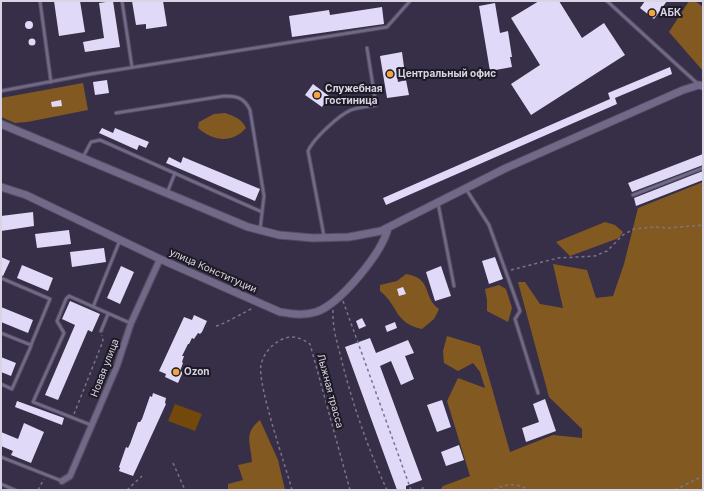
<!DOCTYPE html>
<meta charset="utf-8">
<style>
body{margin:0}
#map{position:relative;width:704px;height:491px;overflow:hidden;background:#372f47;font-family:Inter,sans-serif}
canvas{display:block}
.frame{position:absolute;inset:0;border:2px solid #d8d4e3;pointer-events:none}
</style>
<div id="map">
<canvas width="704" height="491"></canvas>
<div class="frame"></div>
</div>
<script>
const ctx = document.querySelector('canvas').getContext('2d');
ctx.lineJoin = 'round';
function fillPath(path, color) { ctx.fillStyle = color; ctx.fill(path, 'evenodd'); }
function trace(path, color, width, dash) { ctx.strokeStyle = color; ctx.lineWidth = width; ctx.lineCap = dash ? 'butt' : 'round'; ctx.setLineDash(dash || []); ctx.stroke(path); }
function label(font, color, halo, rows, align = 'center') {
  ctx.font = font + ' Inter,sans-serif'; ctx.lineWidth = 4; ctx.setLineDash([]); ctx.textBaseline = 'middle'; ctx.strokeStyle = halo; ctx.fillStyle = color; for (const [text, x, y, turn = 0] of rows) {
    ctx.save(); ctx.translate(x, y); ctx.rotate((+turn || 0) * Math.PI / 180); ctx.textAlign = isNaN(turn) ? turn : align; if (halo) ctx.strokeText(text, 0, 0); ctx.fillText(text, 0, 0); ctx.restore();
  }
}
fillPath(new Path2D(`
 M175,404L202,414L195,431L168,421Z`), '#72480b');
fillPath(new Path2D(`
 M689,1H695L703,7V71L669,32Z
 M83,83L88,110L27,122L15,123L1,117V98Z
 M225,113C234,116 242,119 246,128C232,144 213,141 198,128L199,122L214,114Z
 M703,182V490H440L443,486L470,476L447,401L458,378L485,388L480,372L473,363L458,371L444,363L443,351L447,336L480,346L510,452L553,435L582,438V429L549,397L518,282H525L540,304L563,308L553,264L587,270L596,298L613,296L624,264L638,208Z
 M605,222L615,225L623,232L619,238L570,256L556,242Z
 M406,274C433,278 422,297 439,309L434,319L422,329C394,323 399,306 380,291V285L397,281Z
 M499,285L506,289L512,308L508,322L487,311V300L485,289Z
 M260,420L278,460L285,490H228V484L243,480L238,465L252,462C251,443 243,434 260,420Z`), '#835922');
fillPath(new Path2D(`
 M54,1H80L85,32L59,36Z
 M113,1L120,47L85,52L83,42L104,38L99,3Z
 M132,1H163L167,26L146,29V24L136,25Z
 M539,1H559L582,38L604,23L625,55L531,115L511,84L540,65L511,18Z
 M645,1H667L654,19L640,8Z
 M495,3L500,33L508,31L512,57H510L512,67L490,71L479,6Z
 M382,7L384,24L292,37L289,16L329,10L330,15Z
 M25 25a4 4 0 1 1 8 0a4 4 0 1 1-8 0Z
 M28.5 42a3.5 3.5 0 1 1 7 0a3.5 3.5 0 1 1-7 0Z
 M402,52L404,67L396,68L398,82L406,80L409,95L387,98L380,56Z
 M670,67L672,74L615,98L617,104L386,205L383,198L610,99L608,93Z
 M107,80L109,93L95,95L93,82Z
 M313,84L329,96L322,107L305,95Z
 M61,100L62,106L52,107L51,102Z
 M102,128L113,133L115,128L149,142L146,148L139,145L137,150L99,133Z
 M703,154V165L632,192L628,183Z
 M169,157L181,163L183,157L260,189L255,201L166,163Z
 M703,171V180L636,206L634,198Z
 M33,212L34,226L1,231V216Z
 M69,230L71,244L37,248L35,234Z
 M104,248L106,262L72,267L70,252Z
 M1,257L10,261L3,276L1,275Z
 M495,257L503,279L489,284L482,261Z
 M22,265L53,278L48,291L17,278Z
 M121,266L134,272L120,304L107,298Z
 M441,266L451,296L435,301L426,272Z
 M403,287L406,294L399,296L397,289Z
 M70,301L100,314L92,332L88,330L58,400L45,395L75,325L62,319Z
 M1,307L33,320L28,333L1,322Z
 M194,315L207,321L202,332L200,334L198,333L194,339L192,338L189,344H188L182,356H184L182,362L183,363L180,371L182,372V374L178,383L165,377L166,374L159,371L184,317L192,320Z
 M362,318L366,326L359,329L356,321Z
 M395,322L397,328L387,332L385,326Z
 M370,338L376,353L408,340L414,353L405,356L414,379L401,385L391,361L380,366L422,480L406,486V489L402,490H397L345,347Z
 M1,357L16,363L11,376L1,372Z
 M153,393L166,398L165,403L166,404L133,476L119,471L120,468L119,467L126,447L128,448L130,444L138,422H140L142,419L150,396L152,397Z
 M545,399L556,431L526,442L522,428L539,422L533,404Z
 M442,400L451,427L437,432L427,405Z
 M17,401L64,418L62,425L15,407Z
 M24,423L44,432L31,463L11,455L13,451L1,446V432L18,439Z
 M459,445L464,460L446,466L441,452Z`), '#e1d9f8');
const service = new Path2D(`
 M40,1L51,82
 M122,1L132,67
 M607,1L698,84
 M1,91L91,74L387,27L410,1
 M116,113L224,96C236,96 244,97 250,110L264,196L260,230
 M83,157L91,142L100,140L262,212
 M466,189L489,225L520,311L515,319L538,393
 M167,193L175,173
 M633,195L703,168
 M438,203L454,286
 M324,236L308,151C313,139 339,115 351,110C359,107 368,107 376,105L367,48
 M1,278L50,299L31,345L1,333
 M93,307L120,240
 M101,331L108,314
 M1,384L12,389L31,346
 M91,425L33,402L64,333L57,321L66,299L69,296L130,323
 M1,457L62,481
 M1,484L15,490`);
const minor = new Path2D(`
 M62,481L70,476L117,366L131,323L160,259`);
const tertiary = new Path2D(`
 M1,124L248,227L279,235L313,238L349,237L381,231L506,168L683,90L699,85L703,86
 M1,187L26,195L160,259L280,312C292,314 303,316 316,312C340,304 382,253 388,228`);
trace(service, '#544d63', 4.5);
trace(minor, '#544d63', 8);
trace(tertiary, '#544d63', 9);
trace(new Path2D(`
 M511,270L558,258L595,256L607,251L623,235L634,229L654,227L669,228L703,225
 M343,301L411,490
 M333,310C332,328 338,345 342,362C353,405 368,449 387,490
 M216,326C220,326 247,311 253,308
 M74,414L103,341L102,335
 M173,463L185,490
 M38,490L44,479
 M127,490L142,476
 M292,490C286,467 257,384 261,365C263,355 270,346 279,341C290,334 300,337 310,344L350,490
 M422,490L424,485
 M494,490C507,483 516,483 529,490
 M675,490L703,476`), '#7a7488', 1.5, [3, 3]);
trace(service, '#726989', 2.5);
trace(minor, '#726989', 5.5);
trace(tertiary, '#726989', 7);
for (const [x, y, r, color] of [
 [652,13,4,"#f1a540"],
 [390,74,4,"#f1a540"],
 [317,95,4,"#f1a540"],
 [176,372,4,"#f1a540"]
]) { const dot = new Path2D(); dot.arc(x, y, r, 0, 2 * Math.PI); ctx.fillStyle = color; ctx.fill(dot); trace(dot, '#1d1a25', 1.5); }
label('bold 10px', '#d8d4e3', '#1d1a25', [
 ["АБК",660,13],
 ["Центральный офис",398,74],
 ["Служебная",325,89],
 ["гостиница",325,101],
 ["Ozon",184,372]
], 'left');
label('10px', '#d8d4e3', '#1d1a25', [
 ["улица Конституции",213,271,24],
 ["Новая улица",105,368,-69],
 ["Лыжная трасса",330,391,75]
]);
</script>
